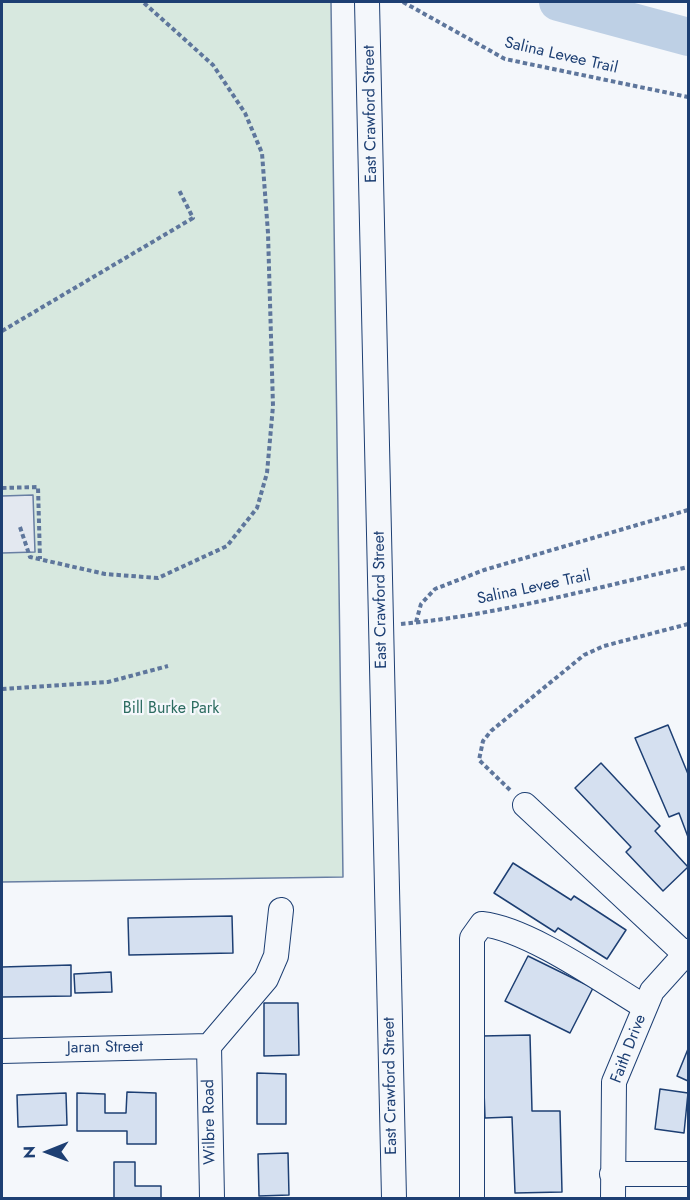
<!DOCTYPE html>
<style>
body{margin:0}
#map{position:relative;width:690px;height:1200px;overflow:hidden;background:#f4f7fb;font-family:Jost,sans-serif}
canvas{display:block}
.frame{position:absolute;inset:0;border:3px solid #1d3f73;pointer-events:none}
.north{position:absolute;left:18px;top:1122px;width:60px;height:60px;-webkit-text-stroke:4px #f4f7fb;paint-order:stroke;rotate:269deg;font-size:16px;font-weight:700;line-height:24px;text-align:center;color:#1d3f73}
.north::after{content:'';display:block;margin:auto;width:21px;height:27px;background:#1d3f73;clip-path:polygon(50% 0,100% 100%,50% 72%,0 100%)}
</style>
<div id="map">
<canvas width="690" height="1200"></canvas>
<div class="frame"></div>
<div class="north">N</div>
</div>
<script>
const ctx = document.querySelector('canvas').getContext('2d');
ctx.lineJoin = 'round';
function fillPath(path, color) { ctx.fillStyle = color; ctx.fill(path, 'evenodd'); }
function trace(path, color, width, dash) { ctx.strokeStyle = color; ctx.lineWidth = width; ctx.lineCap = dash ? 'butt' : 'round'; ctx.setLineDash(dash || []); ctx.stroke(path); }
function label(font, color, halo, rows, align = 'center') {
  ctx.font = font + ' Jost,sans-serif'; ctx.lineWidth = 4.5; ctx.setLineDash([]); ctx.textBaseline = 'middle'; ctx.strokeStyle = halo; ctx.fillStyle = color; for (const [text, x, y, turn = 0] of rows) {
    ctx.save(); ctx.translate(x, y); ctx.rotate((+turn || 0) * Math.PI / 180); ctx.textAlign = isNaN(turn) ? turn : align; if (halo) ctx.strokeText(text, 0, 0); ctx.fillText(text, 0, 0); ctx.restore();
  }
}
const green = new Path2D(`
 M2,2H331L343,877L2,882Z`);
fillPath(green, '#d7e8df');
trace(green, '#687fa3', 1.5);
const parking = new Path2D(`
 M33,495L35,552L2,553V496Z`);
fillPath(parking, '#e3e8f0');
trace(parking, '#687fa3', 1.5);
trace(new Path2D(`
 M558,2L688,37`), '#bed0e5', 38);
const building = new Path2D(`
 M668,725L688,774V837L679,813L669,817L635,738Z
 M601,763L660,826L655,831L688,867L663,891L626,852L631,847L575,788Z
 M513,863L571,900L574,896L626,930L607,959L558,928L555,932L494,893Z
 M232,916L233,953L129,955L128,918Z
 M528,956L593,988L570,1033L505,1001Z
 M71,965V996L2,997V967Z
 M111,972L112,992L75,993L74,974Z
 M264,1003H298L299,1055L264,1056Z
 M530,1035L532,1111H560L562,1192L515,1193L512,1117L485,1118L482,1036Z
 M688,1049V1081L677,1076Z
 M257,1073L286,1074V1124H257Z
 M660,1089L688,1093L684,1133L655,1129Z
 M127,1092L156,1093V1144H127V1131H77V1093L105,1094V1113H126Z
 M66,1093L67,1125L18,1127L17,1095Z
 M288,1153L289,1195L259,1196L258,1154Z
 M114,1162H135V1186H161V1198H114Z`);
fillPath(building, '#d5e0f0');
trace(building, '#1d3f73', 1.5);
const minor = new Path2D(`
 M367,2L394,1198
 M525,805L688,957
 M209,1046L266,979L276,956L281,910
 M209,1046L212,1198
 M2,1051L209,1046
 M612,1174H688
 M472,1198V938L482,924C529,929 603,982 645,1007
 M613,1198L614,1082L652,991L688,951`);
trace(minor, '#1d3f73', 26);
trace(new Path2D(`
 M403,2L505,59L688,97
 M2,331L193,218L179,190
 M2,488L38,487L40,559
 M20,527L30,557L105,574L158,578L227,546L257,508L267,473L273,406L268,233L262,153L245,113L213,65L143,2
 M416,622L421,604L435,589L484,570L688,510
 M401,624C498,615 594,588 688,567
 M2,689L108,682L168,666
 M510,790L479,760L483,741L491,731L584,655L604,646L688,624`), '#5e769c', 4, [4.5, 3]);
trace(minor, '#f4f7fb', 24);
label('16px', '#1d3f73', '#f4f7fb', [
 ["Salina Levee Trail",561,56,13],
 ["East Crawford Street",371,114,-91],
 ["Salina Levee Trail",534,588,-12],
 ["East Crawford Street",381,600,-91],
 ["Jaran Street",105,1048,-1],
 ["Faith Drive",629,1049,-69],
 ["East Crawford Street",391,1086,-91],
 ["Wilbre Road",210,1122,-91]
]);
label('16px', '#2c6c60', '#f4f7fb', [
 ["Bill Burke Park",171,709]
]);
</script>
